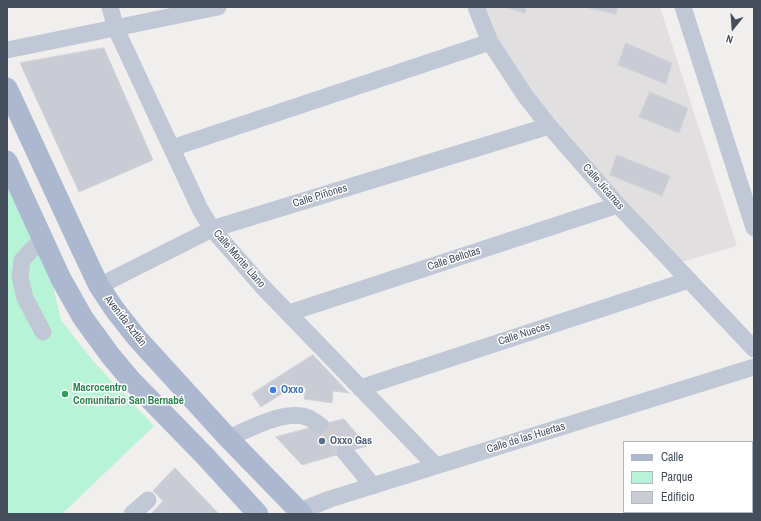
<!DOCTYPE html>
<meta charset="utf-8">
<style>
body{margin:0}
#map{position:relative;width:761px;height:521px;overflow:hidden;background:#f1eeee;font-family:"Archivo Narrow",sans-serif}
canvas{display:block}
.frame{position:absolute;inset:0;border:8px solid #444e5d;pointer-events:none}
.legend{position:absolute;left:623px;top:441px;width:130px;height:72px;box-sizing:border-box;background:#fff;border:1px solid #b4b8be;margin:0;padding:5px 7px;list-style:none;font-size:12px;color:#444e5d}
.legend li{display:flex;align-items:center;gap:8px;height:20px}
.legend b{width:20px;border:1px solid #b4b8be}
.north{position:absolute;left:713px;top:8px;width:40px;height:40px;-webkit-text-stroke:3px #fff;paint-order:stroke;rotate:197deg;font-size:11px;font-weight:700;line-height:16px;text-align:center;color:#444e5d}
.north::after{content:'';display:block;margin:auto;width:14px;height:18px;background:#444e5d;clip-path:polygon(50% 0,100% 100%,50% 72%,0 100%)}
</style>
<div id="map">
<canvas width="761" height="521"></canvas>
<div class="frame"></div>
<ul class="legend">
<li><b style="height:5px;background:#abb8d0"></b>Calle</li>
<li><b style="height:11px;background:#b7f3d7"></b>Parque</li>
<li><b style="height:11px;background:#c9ccd4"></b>Edificio</li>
</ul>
<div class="north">N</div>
</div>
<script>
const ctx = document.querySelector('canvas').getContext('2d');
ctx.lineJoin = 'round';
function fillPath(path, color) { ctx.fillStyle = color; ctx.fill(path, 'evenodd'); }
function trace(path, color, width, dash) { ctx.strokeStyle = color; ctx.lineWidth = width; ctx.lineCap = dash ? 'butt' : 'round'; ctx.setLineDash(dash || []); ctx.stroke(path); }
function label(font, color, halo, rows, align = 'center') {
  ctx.font = font + ' "Archivo Narrow",sans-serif'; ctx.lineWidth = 3; ctx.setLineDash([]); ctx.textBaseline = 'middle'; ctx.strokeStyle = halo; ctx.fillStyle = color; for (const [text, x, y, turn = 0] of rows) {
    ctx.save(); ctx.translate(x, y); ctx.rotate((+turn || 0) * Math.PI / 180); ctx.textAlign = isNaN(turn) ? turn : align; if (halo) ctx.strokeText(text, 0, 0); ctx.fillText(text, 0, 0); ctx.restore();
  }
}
fillPath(new Path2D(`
 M480,7H660L737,246L682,262L559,128L493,40Z`), '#e2dfe0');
fillPath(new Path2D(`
 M7,183L42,239L61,320L93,361L154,426L62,514H7Z`), '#b7f3d7');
const building = new Path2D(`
 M506,7H526L525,13Z
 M585,7H618L616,14Z
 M626,43L672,63L666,84L618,65Z
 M104,48L153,160L79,192L20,63Z
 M650,92L688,108L679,133L639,117Z
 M617,155L670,176L662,196L610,175Z
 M313,355L349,393L333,391L332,403L304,399L306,388L294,386L283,374Z
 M283,374L294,386L261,407L252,394Z
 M344,419L367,446L302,465L276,437Z
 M175,468L219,514H151L163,501L153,491Z`);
fillPath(building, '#c9ccd4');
trace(building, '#d1d3da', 1);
trace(new Path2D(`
 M320,425L345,452`), '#ceced1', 17, [17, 8]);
trace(new Path2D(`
 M110,7L116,29L200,209L212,229L261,285L436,466
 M476,7L490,42L526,97L549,126L618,205L754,349
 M683,7L754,228
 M7,50L218,7
 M172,148L490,42
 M42,239L22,260L20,277L25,298L43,332
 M99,286L212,229L549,126
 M289,313L618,205
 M360,388L689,280
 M228,438C250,429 286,408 309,418C313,420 316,423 320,425
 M345,452L373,486
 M132,514L148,500
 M297,514L300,511L330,499L754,367`), '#c0c8d5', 17);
trace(new Path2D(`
 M7,88L81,248L99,286L115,310L137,338L228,438L302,514
 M7,161L61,279L83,318L110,355L130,379L205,456L258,514`), '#abb8d0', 21);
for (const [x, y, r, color] of [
 [273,390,4,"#3f7fe0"],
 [65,394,4,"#2e9e5b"],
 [322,441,4,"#5c6f8a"]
]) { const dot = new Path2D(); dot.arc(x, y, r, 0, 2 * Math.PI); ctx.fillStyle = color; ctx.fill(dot); trace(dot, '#fff', 1.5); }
label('11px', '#444e5d', '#fff', [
 ["Calle Jícamas",603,187,49],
 ["Calle Piñones",320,196,-17],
 ["Calle Monte Llano",239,259,49],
 ["Calle Bellotas",454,259,-18],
 ["Avenida Aztlán",125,321,52],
 ["Calle Nueces",524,334,-18],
 ["Calle de las Huertas",526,438,-17]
]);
label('bold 11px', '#27864d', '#fff', [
 ["Macrocentro",73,388],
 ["Comunitario San Bernabé",73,401]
], 'left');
label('bold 11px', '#366cbe', '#fff', [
 ["Oxxo",281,390]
], 'left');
label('bold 11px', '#4e5e75', '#fff', [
 ["Oxxo Gas",330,441]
], 'left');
</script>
